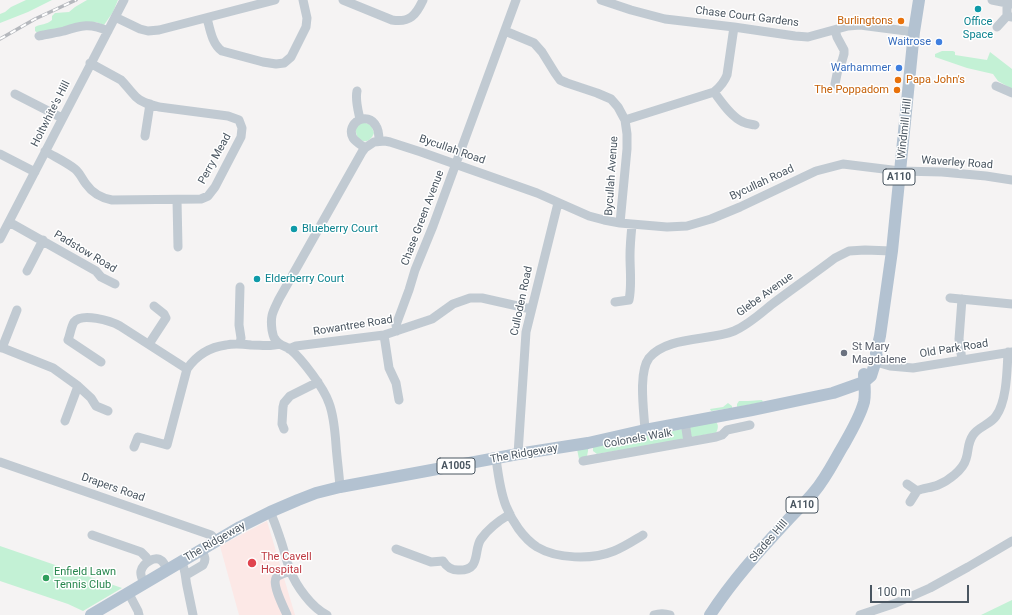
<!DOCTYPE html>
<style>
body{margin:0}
#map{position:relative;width:1012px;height:615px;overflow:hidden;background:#f5f3f3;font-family:Roboto,sans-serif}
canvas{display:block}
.scale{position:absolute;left:870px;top:585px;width:99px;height:18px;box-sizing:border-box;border:2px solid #4a5661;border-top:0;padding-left:5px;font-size:12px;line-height:14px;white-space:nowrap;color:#4a5661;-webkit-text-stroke:3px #fff;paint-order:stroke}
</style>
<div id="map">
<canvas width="1012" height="615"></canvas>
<div class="scale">100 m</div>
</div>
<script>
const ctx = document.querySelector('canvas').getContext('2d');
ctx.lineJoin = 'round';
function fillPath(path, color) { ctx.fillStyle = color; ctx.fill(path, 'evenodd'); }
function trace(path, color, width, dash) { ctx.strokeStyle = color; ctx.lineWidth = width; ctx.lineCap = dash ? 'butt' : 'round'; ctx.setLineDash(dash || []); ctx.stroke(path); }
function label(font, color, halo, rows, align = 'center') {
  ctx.font = font + ' Roboto,sans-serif'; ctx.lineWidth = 3; ctx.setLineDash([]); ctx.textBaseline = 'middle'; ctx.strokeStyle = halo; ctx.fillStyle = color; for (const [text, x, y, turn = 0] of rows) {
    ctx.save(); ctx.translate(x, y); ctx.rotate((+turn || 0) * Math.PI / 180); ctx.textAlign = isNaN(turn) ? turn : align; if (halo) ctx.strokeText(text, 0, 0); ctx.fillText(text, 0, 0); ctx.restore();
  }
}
fillPath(new Path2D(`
 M267,521L295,615H239L220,546Z`), '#fce8e6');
fillPath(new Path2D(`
 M26,0H52L28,12L0,23V14L5,12L11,7Z
 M87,0H118L113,12L104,25L96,22L40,35L35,31V27C40,24 47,25 52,20V16L55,13L69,12L75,7Z
 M942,51H953L955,52V55L987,60L990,52L1012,69V89L998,81L993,74L967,68L935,57V54Z
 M363,122L371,125L374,133C369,147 354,142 356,127Z
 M762,400L763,402L737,407V404L739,401H748Z
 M728,403L732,406V408L711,411L710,409L723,407Z
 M716,422C719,425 718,429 716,433L692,437L689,434V427Z
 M683,429L685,437L682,440L597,454L593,451V446Z
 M577,449H588V451L587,456L584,458L579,459Z
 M0,546L122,588L83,611L68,604L0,581Z
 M1012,600V615H981Z`), '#c3f1d5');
trace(new Path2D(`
 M343,0L392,20C410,23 416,15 423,0
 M601,0L631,10L665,19L734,27L795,36L808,37L848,26L860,25L914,32
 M992,0L1012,4
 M1007,3V16L1012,17
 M115,17L140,29L148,31L159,30L275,0
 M207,18C210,29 212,44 222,51L263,62L276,64L284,63L291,57L306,27L307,18L303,0
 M997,27L1007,16
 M505,31L534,43L542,52L555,73L560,80L567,83L597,93L611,99L618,107L625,120L627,134V149L620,223
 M39,36C47,34 56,33 64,31C81,25 91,23 108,31
 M835,84L838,69L842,61L844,54V50L837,37L835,30
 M996,86L1012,93
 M357,91C355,100 358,110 360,119
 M714,92C721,101 731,117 743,122C747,124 751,124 755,125
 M15,94L62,118
 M625,120L714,92C720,87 724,83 727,75L734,27
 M145,136L150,104
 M365,148C361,145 356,142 353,138C345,123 368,110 376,126C379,130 379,136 379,141
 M45,151C55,157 66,162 75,169C80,173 82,179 86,184C93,194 101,198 112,200L201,199L208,196L215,187L241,137L242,128L239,120L228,116L159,107C151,105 142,103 136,97C130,91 126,85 121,80L90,63
 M0,154L35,172
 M177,200L178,247
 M9,222L96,271L101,277L115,284
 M0,239L124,0
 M27,271L43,240
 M240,287L239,325L241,338L240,344
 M950,298L1012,304
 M615,302L629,300C632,286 630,271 630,256C630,245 631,235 632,225
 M397,331L396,325L409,290L415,270L433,226L516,0
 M384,335L389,368L396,383L399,400
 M149,344L166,318L164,314L154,306
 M0,347L53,368L78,386L91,398L96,406L108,411
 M2,348L17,310
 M289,349L296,346L384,335L432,319L453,304L470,298H482L531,309
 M962,360L959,339L962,299
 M101,362L68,340C70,335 71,327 74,322C82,312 111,321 120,326L187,369
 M876,362L890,366L913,368L1012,352
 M65,421L78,386
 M685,422L688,442
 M284,429L282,424L283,407L284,403L290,396L318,382
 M645,430C644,411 638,373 649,358C667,336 709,341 734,331C748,325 760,314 771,305C792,289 814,274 835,258L849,251L865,250L892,251
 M134,447L138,437L167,445L187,369C196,356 210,347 226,345C234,343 243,344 251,345C261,345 270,347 280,344
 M518,454L526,332L558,203
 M496,458C498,474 500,491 506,506C512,521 523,538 537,547C557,559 592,560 614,551C624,547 633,541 643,535
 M583,461L716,437L722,435L727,430L750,425
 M0,462L211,535L216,540
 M907,484L917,491
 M340,487C339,473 337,459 336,445C335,431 334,416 329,403C324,388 302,359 290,349C285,346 278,345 275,339C273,337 273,334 272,330C270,315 273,312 279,299L362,152L365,148L374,142L385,141L390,142L421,152L537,193L589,216L604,220L620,223L667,227L687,226L711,219L740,207L816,171L843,164L900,171L942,172L986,176L1012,180
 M910,502L917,491C923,488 931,488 938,485C948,481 963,470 966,459C969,450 967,444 973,435C978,427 991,424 996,416C1007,401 1007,370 1008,352
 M270,512C274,520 277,529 280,538C284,549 286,560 290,570C296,586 312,608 327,615
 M92,535L141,552L146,557L148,561
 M396,549L431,562L443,561C446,566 451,570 458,570C482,571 473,550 481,539C488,529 500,520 510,514
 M181,561C186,570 185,577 187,586C189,596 191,605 193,615
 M186,575L203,565C207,559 204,555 201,549
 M144,583C142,579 140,575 141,571C143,563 155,555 162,561C164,563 166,567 167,569
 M128,592L138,611L139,615
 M287,615C284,608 272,585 276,578C279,574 286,573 290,571
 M654,615C660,613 664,613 670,615
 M860,615L896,603L930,588L968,567L1012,541`), '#c1cad2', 9);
trace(new Path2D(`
 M91,615L240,527L270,512L298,500L316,493L340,487L518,454L588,443L645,430L752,410L833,393L864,382L871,376L877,357L876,353L880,336L892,251L914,32L919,0
 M710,615C732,581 760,550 787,521C796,511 806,502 814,492C826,478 834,461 843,446C851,432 860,417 864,402C866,392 864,384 864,374`), '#b3c2d1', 12);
const rail = new Path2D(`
 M0,39L35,19L76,0`);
trace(rail, '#b5b8bd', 3.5);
trace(rail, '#fff', 2, [6]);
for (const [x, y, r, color] of [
 [978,9,4,"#0f9aa8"],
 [901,21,4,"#e8710a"],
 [939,42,4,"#3f7fe0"],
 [899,68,4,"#3f7fe0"],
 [898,80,4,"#e8710a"],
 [897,90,4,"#e8710a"],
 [294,229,4,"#0f9aa8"],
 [257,279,4,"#0f9aa8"],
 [844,353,4,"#6b7280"],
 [252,563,5,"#e0444e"],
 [46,578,4,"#2e9e5b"]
]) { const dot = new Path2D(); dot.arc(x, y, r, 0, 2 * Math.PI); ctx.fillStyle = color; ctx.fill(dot); trace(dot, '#fff', 1.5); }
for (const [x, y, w] of [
 [899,177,32],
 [456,466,38],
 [802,505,32]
]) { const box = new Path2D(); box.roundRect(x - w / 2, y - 8, w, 16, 3); ctx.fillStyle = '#fff'; ctx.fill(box); trace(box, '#4a5661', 1); }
label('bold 10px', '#4a5661', null, [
 ["A110",899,177],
 ["A1005",456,466],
 ["A110",802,505]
]);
label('11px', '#4a5661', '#fff', [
 ["Chase Court Gardens",747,17,7],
 ["Holtwhite's Hill",51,114,-63],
 ["Windmill Hill",905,129,-84],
 ["Bycullah Road",452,150,19],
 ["Perry Mead",215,159,-61],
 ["Waverley Road",957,163,4],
 ["Bycullah Avenue",612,176,-86],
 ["Bycullah Road",762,183,-25],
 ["Chase Green Avenue",423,218,-69],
 ["Padstow Road",85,252,31],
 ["Glebe Avenue",765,295,-36],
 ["Culloden Road",522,301,-78],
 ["Rowantree Road",353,326,-9],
 ["Old Park Road",954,349,-9],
 ["Colonels Walk",638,439,-10],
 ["The Ridgeway",524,454,-10],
 ["Drapers Road",113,488,19],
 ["Slades Hill",769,541,-49],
 ["The Ridgeway",215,542,-30]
]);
label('11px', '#c56008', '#fff', [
 ["Burlingtons",893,21],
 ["Papa John's",906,80,"left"],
 ["The Poppadom",889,90]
], 'right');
label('11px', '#0d838f', '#fff', [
 ["Office",978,22,"center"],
 ["Space",978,35,"center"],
 ["Blueberry Court",302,229],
 ["Elderberry Court",265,279]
], 'left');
label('11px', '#366cbe', '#fff', [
 ["Waitrose",931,42],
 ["Warhammer",891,68]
], 'right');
label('11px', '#5b616d', '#fff', [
 ["St Mary",852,347],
 ["Magdalene",852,360]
], 'left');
label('11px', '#be3a42', '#fff', [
 ["The Cavell",261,557],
 ["Hospital",261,570]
], 'left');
label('11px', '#27864d', '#fff', [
 ["Enfield Lawn",54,572],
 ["Tennis Club",54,585]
], 'left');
</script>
